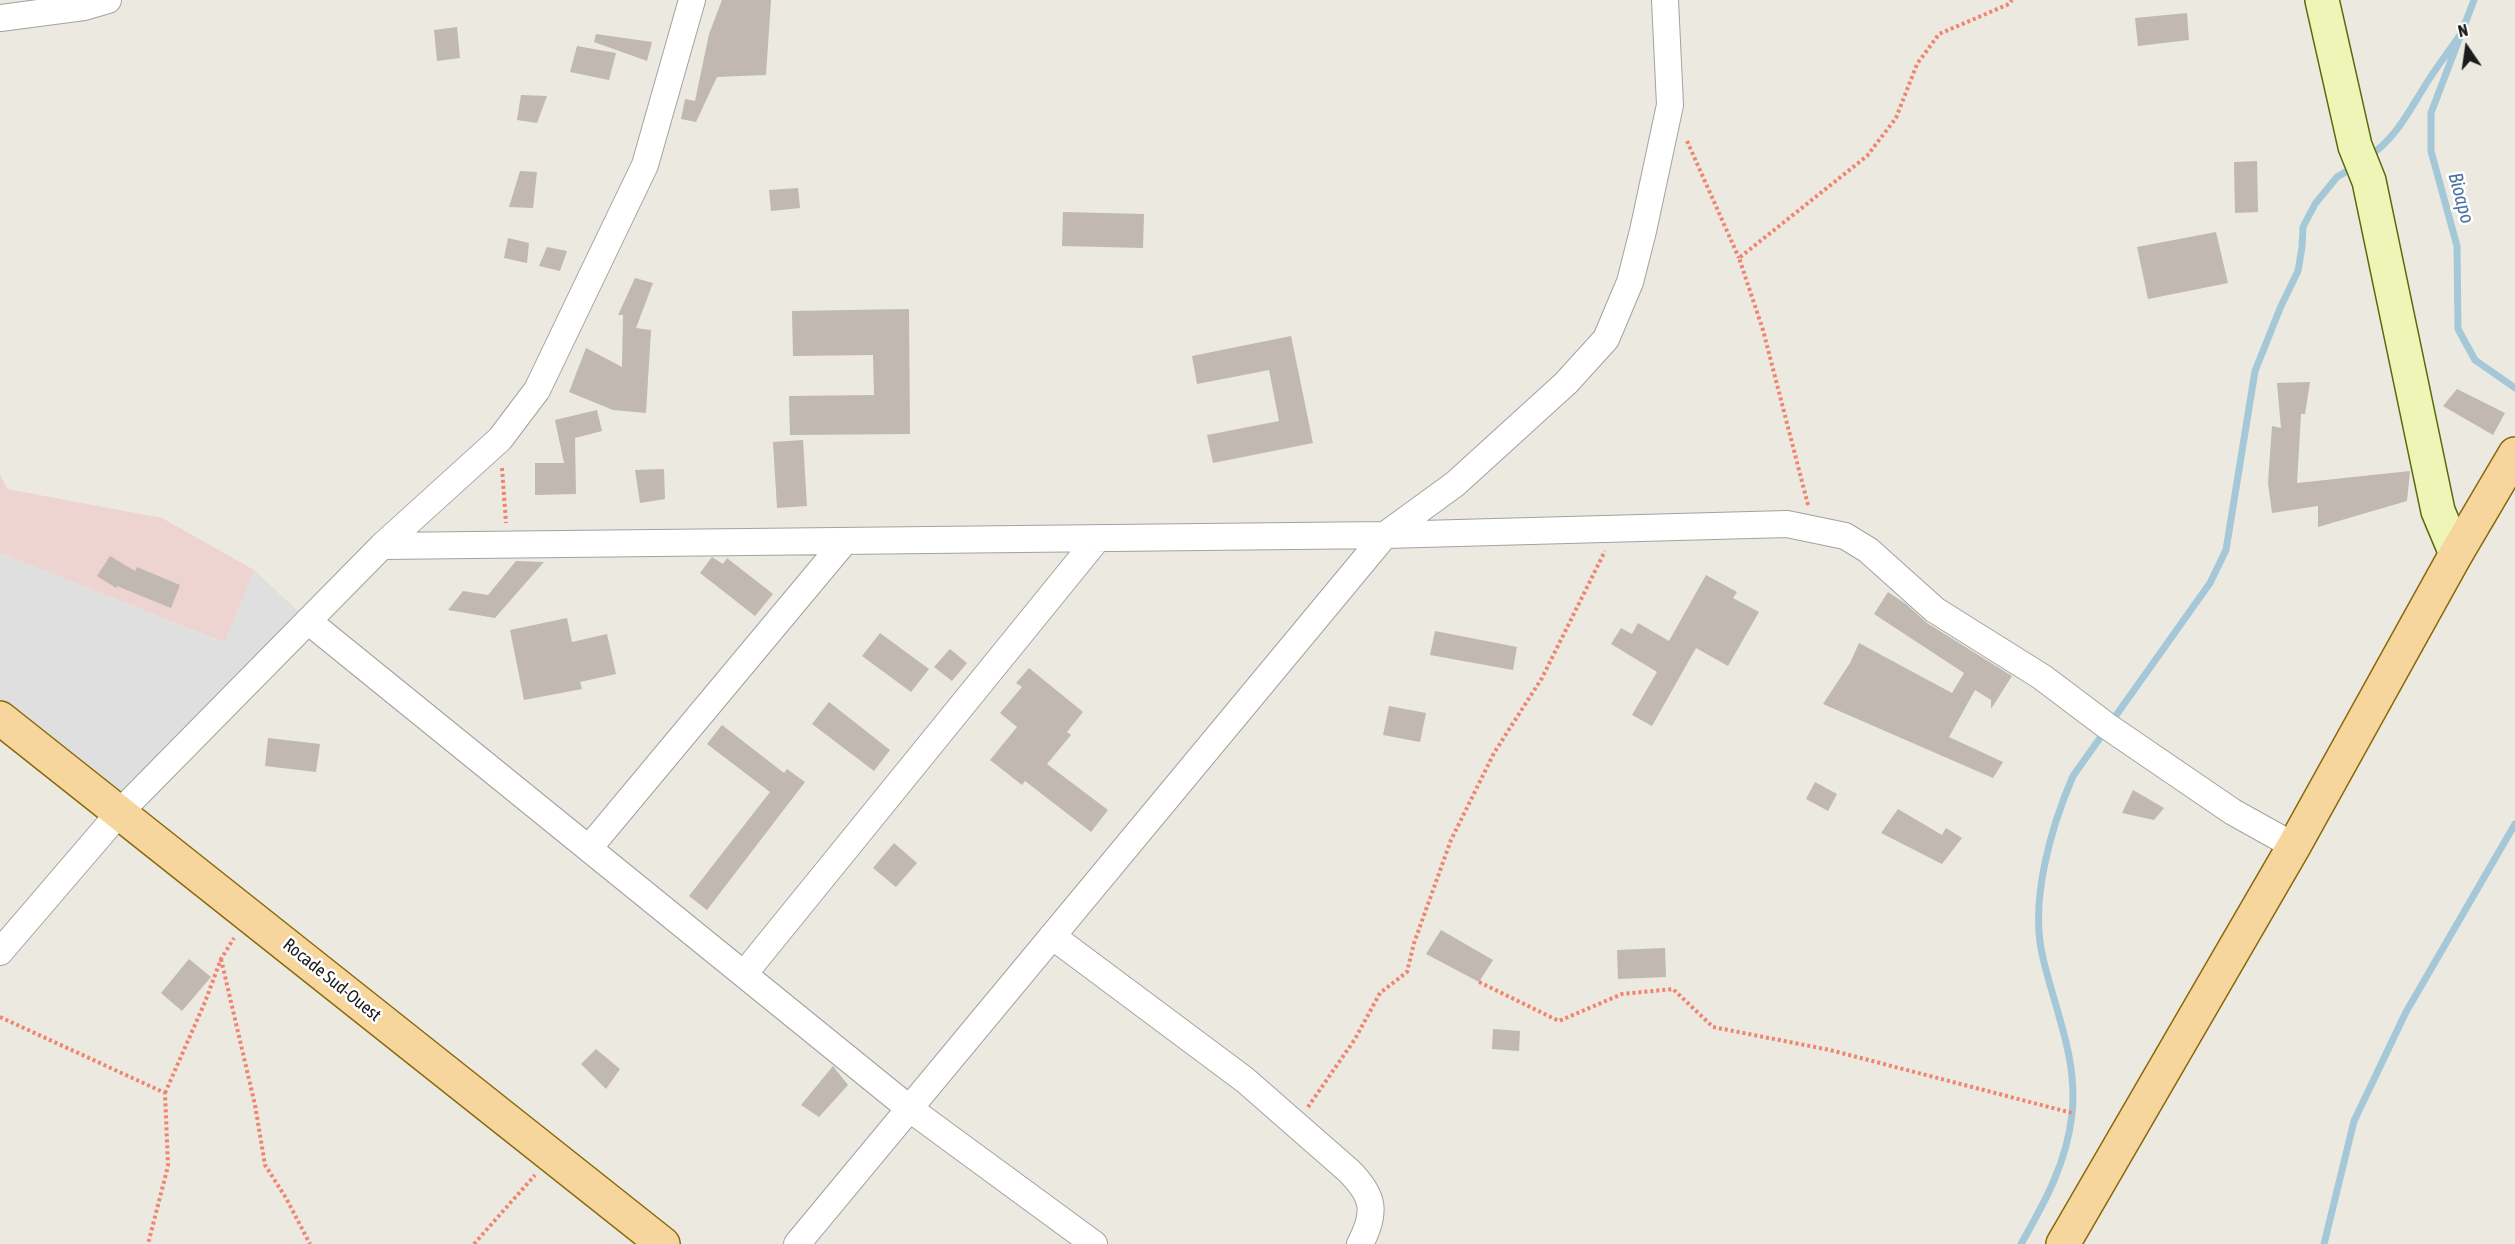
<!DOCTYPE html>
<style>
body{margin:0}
#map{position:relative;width:2515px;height:1244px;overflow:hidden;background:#ece9e1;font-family:"Asap Condensed",sans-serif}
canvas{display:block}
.north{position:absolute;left:2437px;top:18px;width:60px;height:60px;-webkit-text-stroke:4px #fff;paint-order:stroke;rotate:347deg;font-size:16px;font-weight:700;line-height:24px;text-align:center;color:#1b1b1b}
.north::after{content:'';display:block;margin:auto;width:21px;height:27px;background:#1b1b1b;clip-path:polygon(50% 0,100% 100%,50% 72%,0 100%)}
</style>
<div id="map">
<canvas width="2515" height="1244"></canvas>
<div class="north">N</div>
</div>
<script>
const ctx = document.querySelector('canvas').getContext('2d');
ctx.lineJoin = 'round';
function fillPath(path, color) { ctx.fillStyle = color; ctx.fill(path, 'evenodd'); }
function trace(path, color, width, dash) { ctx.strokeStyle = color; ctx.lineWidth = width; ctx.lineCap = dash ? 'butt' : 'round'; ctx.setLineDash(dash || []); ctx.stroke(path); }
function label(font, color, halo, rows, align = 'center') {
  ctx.font = font + ' "Asap Condensed",sans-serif'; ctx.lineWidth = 5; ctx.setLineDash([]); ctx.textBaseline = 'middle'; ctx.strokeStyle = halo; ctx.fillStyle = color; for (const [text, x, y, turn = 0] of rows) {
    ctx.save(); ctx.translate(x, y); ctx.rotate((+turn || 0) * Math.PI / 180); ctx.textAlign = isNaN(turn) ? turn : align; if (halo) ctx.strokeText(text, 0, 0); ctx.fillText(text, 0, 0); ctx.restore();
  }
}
fillPath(new Path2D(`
 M0,474L7,489L162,518L254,570L225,643L0,553Z`), '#edd4d1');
fillPath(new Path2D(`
 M0,553L224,643L254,570L299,612L119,797L0,699Z`), '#dfdfdf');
trace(new Path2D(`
 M2474,0L2431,113V151L2457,246L2458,329L2475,360L2515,388
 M2368,157C2394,140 2407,115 2423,89C2434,70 2448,53 2460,35
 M2021,1244C2045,1202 2067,1162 2072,1114C2078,1059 2055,1010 2043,958C2029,902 2051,827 2073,776L2210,583L2226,550L2255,371L2281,306L2298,271L2302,247L2303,227L2315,204L2337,177L2354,167
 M2324,1244L2354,1121L2406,1012L2515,824`), '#a4c8d8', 7);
fillPath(new Path2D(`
 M722,0H771L766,75L717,77L696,122L681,119L685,99L695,101L709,34Z
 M2187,13L2189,40L2138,46L2135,18Z
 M457,27L460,58L437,61L434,30Z
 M596,34L652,42L647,61L594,42Z
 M577,46L616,53L609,80L570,72Z
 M521,95L547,96L537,123L517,120Z
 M2257,161L2258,212L2235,213L2234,162Z
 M520,171L537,172L533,208L509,207Z
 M798,188L800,208L771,211L769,190Z
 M1063,212L1144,214L1143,248L1062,246Z
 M2216,232L2228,283L2148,299L2137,247Z
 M508,238L529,243L527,263L504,258Z
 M547,247L567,251L560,271L539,266Z
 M635,278L653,283L636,328L651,330L646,413L613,410L569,392L586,348L622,367L623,315H618Z
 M909,309L910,434L790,435L789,396L874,395L873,355L793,356L792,311Z
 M1291,336L1313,443L1213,463L1207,435L1279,421L1269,370L1197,384L1192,356Z
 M2310,382L2305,414H2301L2297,483L2410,471L2407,501L2318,527V506L2272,513L2268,483L2272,426L2281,428L2277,383Z
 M2457,389L2505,413L2493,435L2443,406Z
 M597,410L602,431L575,438L576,494L535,495V463H564L555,420Z
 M803,440L807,506L777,508L773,442Z
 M664,469L665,499L640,503L635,470Z
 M110,556L135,571L137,567L180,585L171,608L117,586L116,588L97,576Z
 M712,557L723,564L727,558L773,594L755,616L700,573Z
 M516,561L544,562L495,618L448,610L463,591L488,595Z
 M1706,575L1737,592L1733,598L1759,612L1728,666L1696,648L1652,726L1632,715L1657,672L1611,644L1621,628L1632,634L1638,623L1669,641Z
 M1888,592L1906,604L1927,623L2012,676L1991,709V700L1975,690L1949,737L2003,762L1993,778L1823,704L1850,663L1859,643L1952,693L1964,673L1874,614Z
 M567,618L572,642L607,634L616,674L580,682L582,689L524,700L510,630Z
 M1435,631L1517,647L1513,670L1430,655Z
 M880,633L929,669L911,692L862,656Z
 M950,649L967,663L952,681L934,667Z
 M1029,668L1083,712L1067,732L1071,735L1047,764L1108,810L1091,832L1025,781L1022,785L990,760L1017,727L1000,713L1022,687L1016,683Z
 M829,702L890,750L874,771L812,724Z
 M1389,706L1426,713L1420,742L1383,735Z
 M722,725L784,773L787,769L805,782L707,910L689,896L770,792L707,744Z
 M268,738L320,744L316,772L265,766Z
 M1815,782L1837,794L1828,811L1806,799Z
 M2133,790L2164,808L2154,820L2122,813Z
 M1898,809L1942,835L1946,828L1962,838L1942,864L1881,833Z
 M894,843L917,863L896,887L873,868Z
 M1441,930L1493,960L1479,982L1426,954Z
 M1665,948L1666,977L1618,979L1617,950Z
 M189,959L211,977L182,1011L161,993Z
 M1493,1029L1520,1031L1519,1051L1492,1049Z
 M596,1049L620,1069L606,1089L581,1064Z
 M833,1066L848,1085L819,1117L801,1105Z`), '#c0b8b1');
const street = new Path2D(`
 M0,18L84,7L108,0
 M382,546L1385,535L1787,524L1845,536L1868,550L1935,610L2042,677L2107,726L2233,812L2294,846
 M308,621L910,1109L1094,1244
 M589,848L845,541
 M1052,936L1245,1080L1349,1171C1374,1196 1377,1212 1360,1244
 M0,952L120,812L382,546L500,439L537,390L645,165L692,0
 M744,974L1098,538
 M797,1244L1385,535L1455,484L1566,383L1606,339L1630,282L1643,231L1670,105L1665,0`);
const secondary = new Path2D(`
 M2322,0L2355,146L2369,181L2438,511L2456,554`);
const primary = new Path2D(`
 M0,718L663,1244
 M2063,1244L2294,846L2456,554L2515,454`);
trace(street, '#a2a2a2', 28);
trace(secondary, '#596a0b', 36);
trace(primary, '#8a6808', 36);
trace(new Path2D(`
 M1687,141L1739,258
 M502,468L506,523
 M1808,505L1763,330L1739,258L1867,156L1896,118L1917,64L1939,34L2009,4L2012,0
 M221,959L255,1105L265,1165L286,1198L310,1244
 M1479,982L1559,1021L1622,994L1673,989L1713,1027L1830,1050L2072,1113
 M0,1017L165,1093L168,1166L148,1244
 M165,1093L205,1002L221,959L234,938
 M1308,1107L1355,1039L1380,993L1407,972L1414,943L1451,840L1494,753L1542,678L1605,551
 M474,1244L535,1175`), '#f1846e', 4, [3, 3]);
trace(street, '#fff', 26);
trace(secondary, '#edf5b7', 33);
trace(primary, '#f6d69d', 33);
label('18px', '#1b1b1b', '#fff', [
 ["Rocade Sud-Ouest",332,980,39]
]);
label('italic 20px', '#4e73a5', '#fff', [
 ["Bioapo",2461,198,75]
]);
</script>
